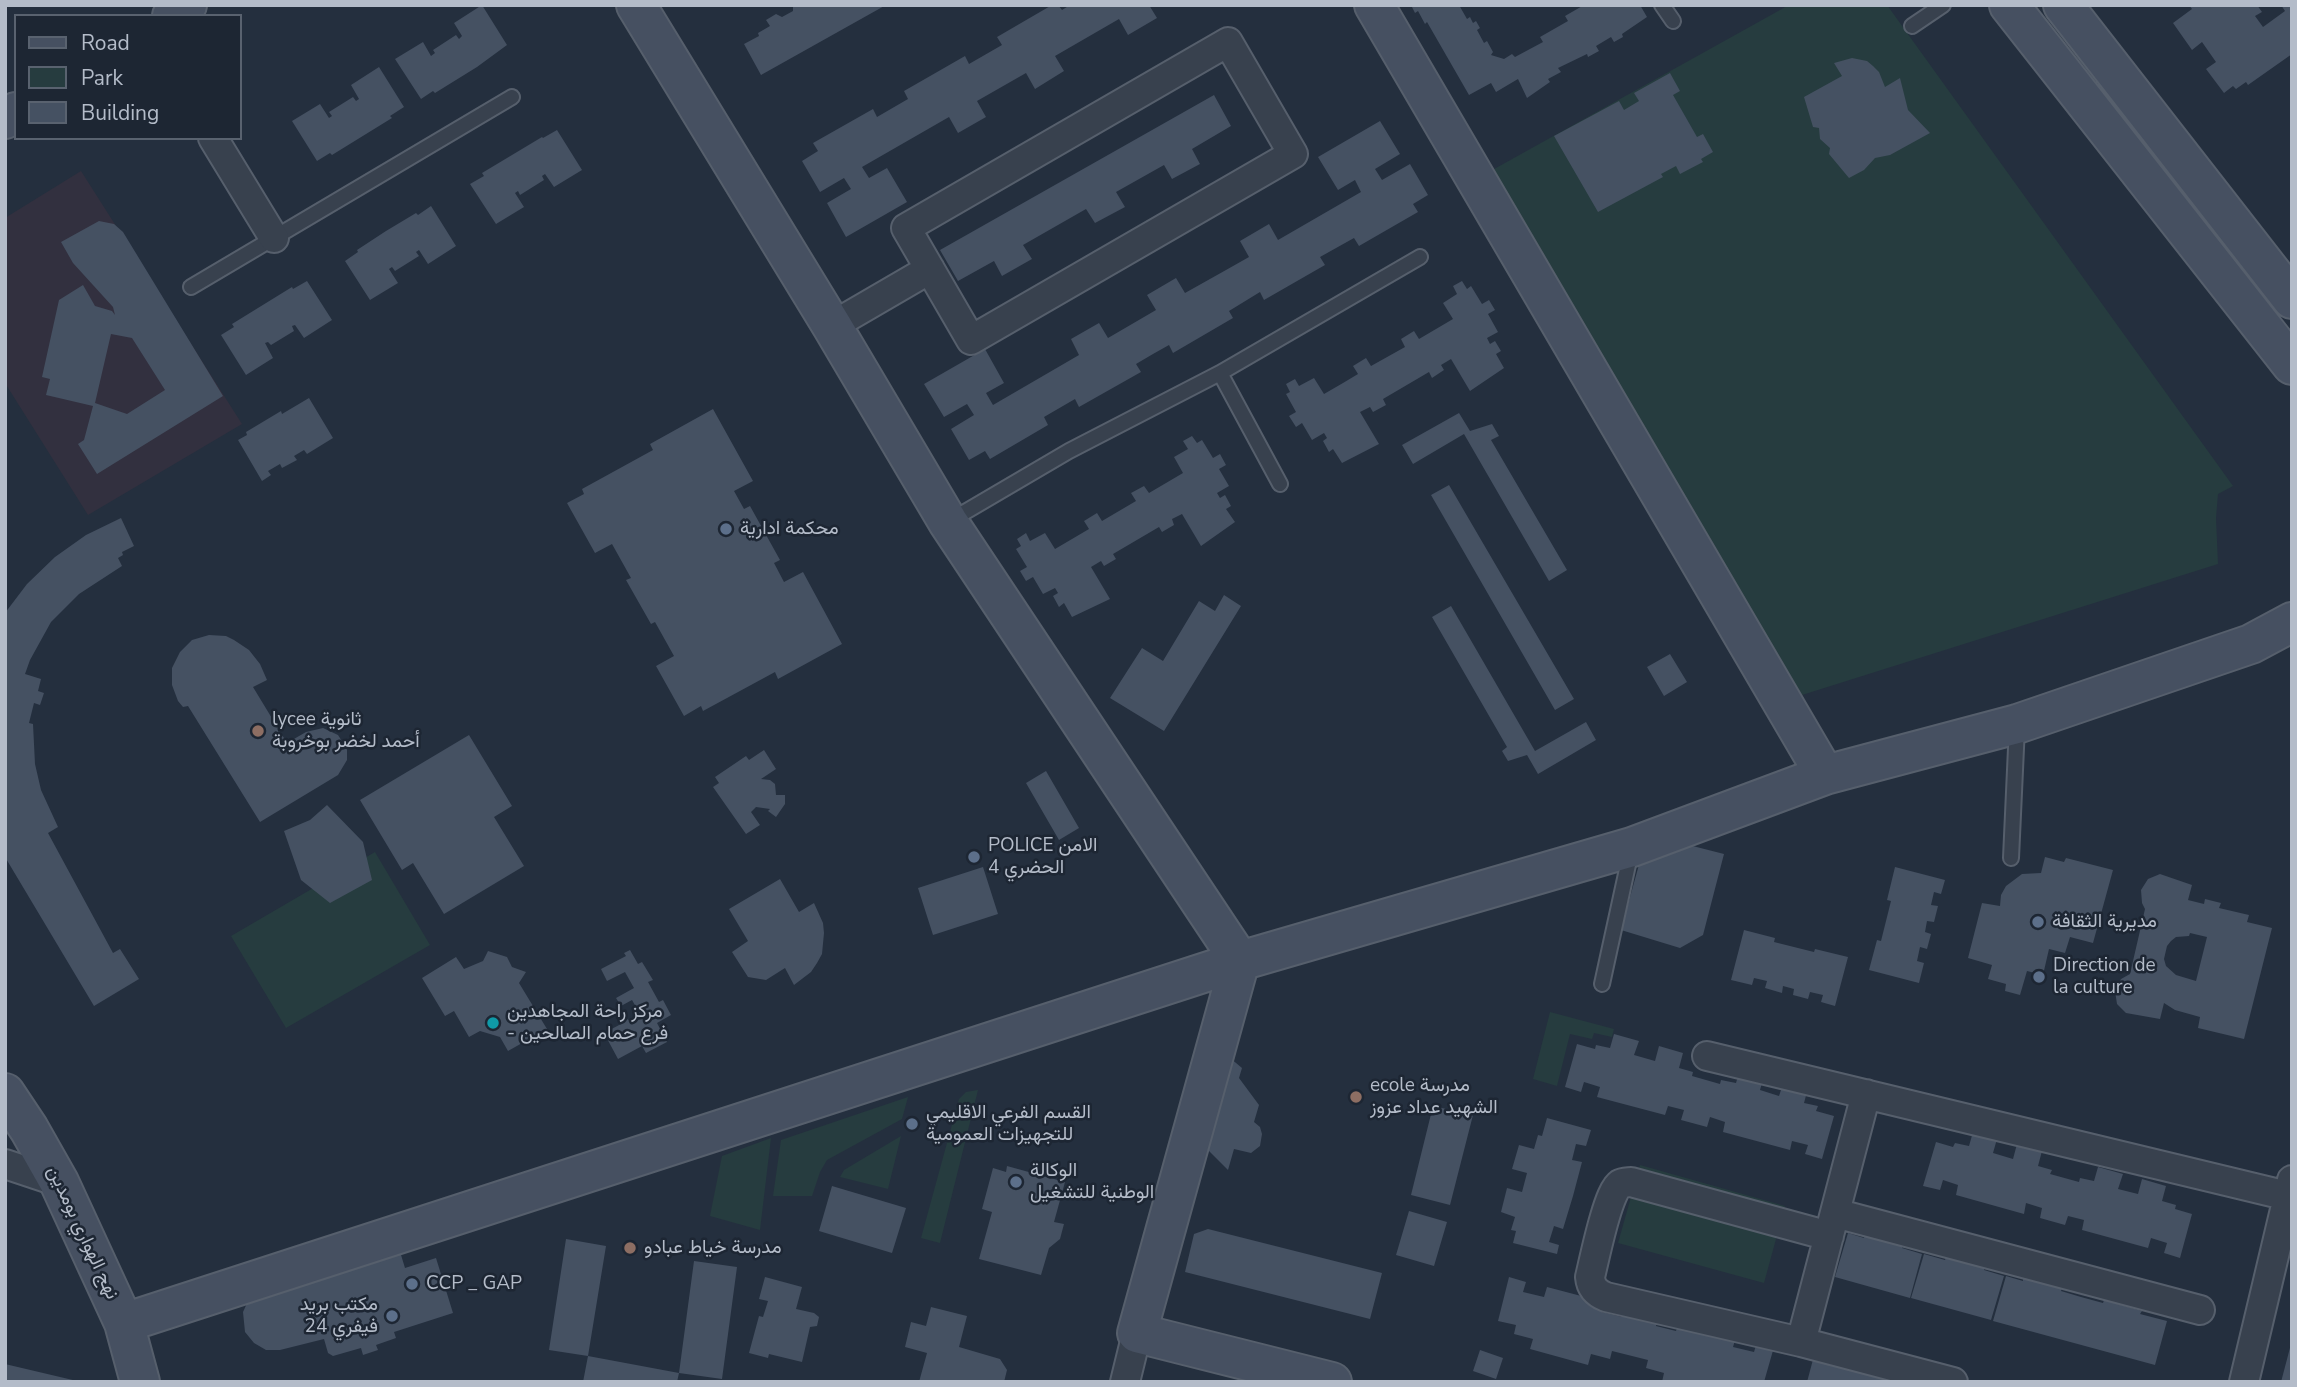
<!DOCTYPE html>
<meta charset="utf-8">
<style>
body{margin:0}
#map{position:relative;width:2297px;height:1387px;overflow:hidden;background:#242f3e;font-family:"Nunito Sans",sans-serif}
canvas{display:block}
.frame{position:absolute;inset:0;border:7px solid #b4bcc9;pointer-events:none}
.legend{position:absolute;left:14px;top:14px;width:228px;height:126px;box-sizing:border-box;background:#1d2633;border:2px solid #59626f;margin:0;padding:9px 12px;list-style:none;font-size:21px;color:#b4bcc9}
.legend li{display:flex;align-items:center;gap:14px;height:35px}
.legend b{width:35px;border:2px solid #59626f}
</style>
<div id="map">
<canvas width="2297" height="1387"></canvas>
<div class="frame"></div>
<ul class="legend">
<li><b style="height:9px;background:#465061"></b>Road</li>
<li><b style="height:19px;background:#263c3f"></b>Park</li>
<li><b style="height:19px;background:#455162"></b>Building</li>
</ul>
</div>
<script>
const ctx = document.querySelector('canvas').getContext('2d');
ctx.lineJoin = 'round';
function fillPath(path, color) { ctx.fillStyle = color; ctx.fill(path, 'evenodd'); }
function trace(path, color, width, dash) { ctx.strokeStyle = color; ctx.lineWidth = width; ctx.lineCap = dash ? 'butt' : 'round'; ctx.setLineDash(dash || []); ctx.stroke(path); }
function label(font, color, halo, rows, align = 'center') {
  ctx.font = font + ' "Nunito Sans",Vazirmatn,sans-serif'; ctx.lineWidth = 5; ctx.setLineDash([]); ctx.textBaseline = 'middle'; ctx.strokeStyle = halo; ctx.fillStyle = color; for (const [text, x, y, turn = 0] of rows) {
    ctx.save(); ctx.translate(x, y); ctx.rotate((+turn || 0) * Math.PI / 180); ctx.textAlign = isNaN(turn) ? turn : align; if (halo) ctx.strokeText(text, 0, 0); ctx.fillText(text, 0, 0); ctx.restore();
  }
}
fillPath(new Path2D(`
 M81,171L242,424L88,515L5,383V218Z`), '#32303f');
fillPath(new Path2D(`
 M1789,5H1887L2233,486L2218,494L2216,518L2218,564L1802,695L1487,173Z
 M375,852L430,945L286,1028L231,936Z
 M1550,1012L1614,1029L1612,1037L1594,1033L1592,1039L1570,1034L1557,1086L1533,1079Z
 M978,1090L940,1243L921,1238L959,1099L966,1092Z
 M908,1097L902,1119L827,1160L820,1172L812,1196H773L781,1140Z
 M901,1136L888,1189L840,1177L844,1170Z
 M771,1138L760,1230L710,1216L722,1156Z
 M1640,1165L1785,1206L1764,1283L1618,1243Z`), '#263c3f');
fillPath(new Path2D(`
 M482,5L507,45L477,67L435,93L433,91L421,99L395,59L423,42L431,56L435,53L433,50L456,35L459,39L462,36L454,23Z
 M793,5H886L761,75L744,44L759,36L758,33L770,26L766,20L776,14L782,17L793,11Z
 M1052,5H1058L1062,10L1070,5H1149L1157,18L1128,35L1119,19L1055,56L1064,71L1035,89L1026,73L977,101L986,117L958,133L949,117L862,167L869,178L887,168L907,202L846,237L827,203L851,189L844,178L820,192L802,161L818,151L813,143L873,109L877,117L908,99L904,91L965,56L969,64L1002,45L997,37Z
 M1411,5H1459L1467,19L1470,17L1473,23L1476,21L1480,28L1477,30L1484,43L1487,41L1493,52L1491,55L1504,59L1512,54L1515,57L1543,42L1540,37L1568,21L1565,16L1584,5H1640L1647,17L1622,34L1623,37L1614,42L1611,37L1596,46L1599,51L1588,57L1587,54L1558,68L1561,72L1548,79L1550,82L1527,98L1518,79L1496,92L1491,83L1469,95L1427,22L1425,24L1418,11L1415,13Z
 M2189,5H2257L2262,12L2255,16L2263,27L2285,11L2281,5H2292V54L2248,85L2246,82L2236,89L2233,86L2224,93L2206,69L2216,62L2202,42L2192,50L2173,23L2192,9Z
 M1852,58L1867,61L1873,66L1879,72L1885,87L1900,78L1908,110L1930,133L1890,155L1875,158L1864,170L1849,178L1829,154L1830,148L1820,139L1819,128L1813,127L1804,97L1842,76L1834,63Z
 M379,67L404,107L390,116L392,118L332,155L330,153L317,161L292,121L320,104L329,118L332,116L329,112L353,97L356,101L359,99L351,85Z
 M1670,73L1680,91L1673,95L1697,137L1703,134L1713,152L1701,159L1703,162L1680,174L1676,166L1661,174L1663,177L1598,212L1554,136L1619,101L1624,110L1639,101L1634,93Z
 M1214,95L1231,126L1192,149L1200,164L1172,179L1164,165L1116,192L1125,207L1095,223L1086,209L1023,245L1032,259L1002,276L994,261L958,281L940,250Z
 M1380,121L1400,154L1375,169L1382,180L1410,164L1428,195L1413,204L1418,212L1359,246L1354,238L1320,257L1325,265L1264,300L1260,292L1229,311L1233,318L1173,353L1169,345L1153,354L1136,364L1141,372L1079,407L1075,399L1044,417L1048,425L990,459L985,451L969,460L951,429L974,415L967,404L944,417L924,384L985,349L1004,383L986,393L993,405L1079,355L1071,339L1099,323L1108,338L1156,310L1147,295L1176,278L1185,293L1226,270L1249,257L1240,241L1269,224L1278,240L1361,192L1355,180L1338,190L1318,157Z
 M557,130L582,170L554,187L545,174L542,176L544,180L520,195L518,191L515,193L524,207L496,224L470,184L484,176L482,173L542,137L543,138Z
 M431,206L456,246L428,264L419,250L416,252L419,256L395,271L392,267L389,269L398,283L370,300L345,261L358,252L357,250L386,231L416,213L418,215Z
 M99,221L114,224L123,232L223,396L97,474L78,444L84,440L93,406L46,395L50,379L42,377L59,300L83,285L95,306L112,311L115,315L113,307L73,263L61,242ZM111,334L132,338L165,390L127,414L95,403Z
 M307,281L332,320L304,338L295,325L292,326L294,331L271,345L268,342L265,343L273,358L246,375L221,335L234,327L232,324L292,287L293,289Z
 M1462,281L1467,289L1471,286L1482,304L1489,300L1495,310L1488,314L1498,332L1487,338L1490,344L1495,341L1501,351L1496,354L1504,368L1470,391L1451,359L1441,365L1444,370L1432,378L1429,372L1383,399L1386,405L1373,412L1370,407L1360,412L1379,444L1342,463L1333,449L1329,452L1323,441L1327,438L1324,433L1312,440L1302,423L1296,427L1289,416L1296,412L1286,394L1290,392L1286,384L1295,379L1299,386L1314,378L1324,394L1343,383L1358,374L1353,366L1366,358L1371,366L1405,347L1401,339L1414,331L1419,339L1453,319L1443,303L1457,294L1453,286Z
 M309,398L333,438L307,454L304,450L294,456L297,460L282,468L280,464L268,471L271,475L262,481L238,440L247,435L246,432L281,411L282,414Z
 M713,409L753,481L734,491L744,509L750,506L780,560L774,563L784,582L803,572L842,644L778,679L775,672L703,711L701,706L684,716L656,666L674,656L655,622L651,624L626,580L631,578L612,544L595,553L567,503L584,494L582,489L653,450L650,444Z
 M1459,413L1470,431L1492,424L1499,436L1491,440L1567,570L1549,581L1464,434L1413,464L1402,445Z
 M1192,436L1197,443L1202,440L1213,458L1220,454L1226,465L1219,469L1229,486L1217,493L1220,498L1225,495L1231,506L1226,509L1235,522L1201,546L1182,514L1172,519L1174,525L1162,532L1159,527L1113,554L1116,559L1104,566L1101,561L1091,567L1110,599L1072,617L1064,603L1059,607L1053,596L1058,593L1055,588L1043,594L1033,577L1026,581L1020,571L1027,567L1016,549L1021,546L1017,539L1026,533L1030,541L1045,533L1055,549L1089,529L1084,521L1097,513L1102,521L1136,501L1131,493L1144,486L1149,493L1183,473L1174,457L1188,449L1183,441Z
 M1449,485L1574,699L1555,710L1431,495Z
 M121,518L134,546L122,552L123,555L118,558L122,566L79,594L51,622L30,660L25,674L41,679L38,691L44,693L40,705L34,703L29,723L33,724L35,764L41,790L58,827L48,833L113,953L120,949L139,979L94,1006L5,857V613L27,584L55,557L86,535Z
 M1224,595L1241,606L1164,731L1110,698L1142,648L1163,661L1199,601L1215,611Z
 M1451,606L1535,751L1586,722L1596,740L1538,774L1527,755L1508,761L1502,751L1507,747L1432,617Z
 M209,635L226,636L234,640L249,650L260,664L267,680L253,687L287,743L306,732L323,728L338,735L347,749V760L338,775L260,822L188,706L183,707L178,701L172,685V668L180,652L192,640Z
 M1670,654L1687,682L1664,696L1647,667Z
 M469,735L512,806L494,817L524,866L444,914L413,863L402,870L360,800Z
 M764,750L776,769L761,779L770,780L775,784L776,795H785V804L776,817L768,811L770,809L756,807L751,812L760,825L746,834L713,787L719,783L715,777L746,756L749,760Z
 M1046,771L1079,828L1059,840L1026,783Z
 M327,805L363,842L372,880L330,903L301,880L284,831L310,820Z
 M1677,842L1724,854L1703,935L1680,948L1621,930L1640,861Z
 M2045,857L2064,862L2066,858L2113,870L2093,943L2070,937L2065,953L2049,949L2043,975L2027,971L2020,995L2005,991L2006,984L1988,979L1992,965L1968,958L1982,903L2000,906L2001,895L2006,886L2022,874L2041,873Z
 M983,867L998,914L933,935L918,888Z
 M1895,867L1945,880L1941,894L1934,892L1931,905L1938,906L1934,922L1927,921L1925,932L1931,934L1927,949L1920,947L1917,961L1924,963L1919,983L1869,970L1877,940L1881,941L1891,901L1887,900Z
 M2160,874L2192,885L2188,900L2204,904L2205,899L2221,903L2219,908L2249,915L2247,922L2272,928L2244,1039L2198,1028L2200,1017L2175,1010L2164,1003L2160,1019L2126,1013L2117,1004L2115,991L2121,979L2130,974L2145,909L2142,903L2141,890L2148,879ZM2190,933L2207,937L2196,981L2176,975L2166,966L2164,959L2167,946L2171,941L2176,937L2189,936Z
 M780,879L799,912L814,903L823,923L824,933L822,954L817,963L811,972L794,985L785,968L766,980L748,977L732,952L748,941L729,909Z
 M1744,930L1775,938L1774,942L1814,952L1815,949L1848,957L1835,1006L1821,1002L1823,995L1810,992L1808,999L1793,995L1794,989L1783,986L1782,993L1765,988L1767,981L1754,978L1752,985L1731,980Z
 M630,950L638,964L642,962L653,980L648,982L659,1002L663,1000L671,1015L657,1023L667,1042L646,1053L642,1046L618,1059L604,1033L621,1024L619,1021L626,1017L628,1020L640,1014L632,1000L621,1006L616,998L634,988L625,972L607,981L601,969L626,956L624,953Z
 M488,951L507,957L512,967L526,972L519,983L547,1029L508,1051L500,1037L480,1031L469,1037L454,1011L445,1016L422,978L456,957L464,969L483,961Z
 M1614,1034L1639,1041L1634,1055L1655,1061L1659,1046L1683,1053L1679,1068L1693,1072L1692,1076L1720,1084L1721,1080L1736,1083L1740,1069L1764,1076L1760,1090L1779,1096L1784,1081L1808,1088L1804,1103L1818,1106L1816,1111L1834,1116L1822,1159L1805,1154L1808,1145L1792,1141L1790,1150L1723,1132L1725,1122L1710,1117L1707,1127L1681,1120L1684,1110L1668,1106L1665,1115L1597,1097L1600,1087L1584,1082L1581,1092L1565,1087L1577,1044L1595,1049L1596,1045L1610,1048Z
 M1223,1052L1242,1068L1239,1078L1259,1105L1254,1122L1260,1127L1262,1134L1260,1146L1251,1153L1234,1149L1228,1170L1200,1142Z
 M1433,1106L1473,1115L1450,1205L1411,1195Z
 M1547,1118L1591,1130L1586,1146L1576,1144L1572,1160L1582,1162L1573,1196L1563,1229L1554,1226L1549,1242L1559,1245L1557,1254L1513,1243L1516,1231L1511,1230L1515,1217L1501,1212L1507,1188L1522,1192L1527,1173L1512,1169L1519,1145L1534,1149L1538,1135L1542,1136Z
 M1973,1132L1997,1139L1993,1153L2013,1159L2017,1144L2042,1151L2038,1166L2052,1170L2050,1174L2079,1182L2080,1178L2094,1181L2098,1167L2123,1174L2118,1189L2138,1194L2142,1179L2166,1186L2162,1201L2176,1205L2175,1209L2192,1214L2180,1258L2164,1253L2167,1243L2151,1238L2148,1248L2082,1230L2084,1220L2068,1216L2065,1225L2040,1218L2042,1208L2026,1203L2024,1214L1956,1195L1958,1185L1943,1180L1940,1190L1923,1186L1936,1142L1953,1147L1955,1143L1969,1146Z
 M1007,1166L1065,1182L1054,1222L1064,1224L1060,1239L1049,1248L1041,1275L979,1259L992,1212L982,1209L993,1168L1006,1172Z
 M832,1186L906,1208L892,1253L819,1231Z
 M1409,1211L1447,1222L1434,1266L1396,1255Z
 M1208,1229L1382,1273L1370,1319L1185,1272L1194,1234Z
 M1848,1233L1864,1238L1865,1234L1903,1245L1902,1248L1922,1254L1910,1298L1835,1277Z
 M566,1239L606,1246L588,1356L549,1350Z
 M398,1245L405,1268L436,1258L453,1313L394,1332L396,1338L376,1345L378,1350L363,1355L361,1348L333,1356L328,1353L324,1339L280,1350H266L254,1343L245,1332L243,1312L249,1299Z
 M1924,1254L1945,1260L1946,1257L1984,1267V1270L2004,1276L1991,1320L1911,1298Z
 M694,1261L737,1267L722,1379L679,1373Z
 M2006,1276L2023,1281V1278L2062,1288L2061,1291L2081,1297L2103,1303L2104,1300L2142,1311L2140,1314L2167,1321L2155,1365L1993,1321Z
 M765,1277L802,1287L796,1309L814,1313L819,1317L817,1326L810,1327L802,1362L769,1354L768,1358L749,1353L759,1316L763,1317L768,1301L759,1299Z
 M1509,1277L1526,1282L1523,1292L1544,1297L1547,1287L1604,1302L1602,1312L1622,1317L1625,1307L1658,1316L1656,1326L1676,1331L1679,1321L1736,1337L1733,1347L1754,1352L1757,1342L1774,1347L1764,1382H1662L1664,1373L1646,1368L1648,1360L1612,1351L1610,1359L1591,1354L1588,1365L1530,1349L1533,1339L1514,1334L1516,1325L1498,1321Z
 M931,1307L967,1316L959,1347L1000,1359L1007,1370L1004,1382H919L927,1353L905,1347L911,1322L926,1326Z
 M2292,1344V1382H2281L2291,1344Z
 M1480,1350L1503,1358L1496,1379L1473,1371Z
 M1815,1352L1919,1382H1807Z
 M588,1356L679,1373L677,1382H583Z
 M5,1364L77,1381V1382H5Z`), '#455162');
const lane = new Path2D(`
 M1662,5L1673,21
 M1912,26L1943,5
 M191,287L512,97
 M1220,373L1280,484
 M948,522L1069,451L1220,373L1420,257
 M2011,858L2017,726
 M1602,984L1631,851`);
const street = new Path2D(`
 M1228,42L1293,154L971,340L906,228Z
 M213,138L274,238
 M832,326L930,269
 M1707,1056L2288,1196
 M5,1164L59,1182
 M1835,1213L2200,1310
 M1829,1236L1631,1182C1629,1182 1621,1183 1620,1184C1608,1191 1594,1261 1590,1277C1591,1288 1596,1293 1606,1297L1801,1342L1953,1382
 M1801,1342L1866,1094
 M1125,1382L1137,1333
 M2244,1382L2292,1180`);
const secondary = new Path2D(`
 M636,5L832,326L948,522L1240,961L1137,1333L1332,1382
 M1374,5L1825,775
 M2009,5L2292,365
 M2063,5L2292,299
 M172,16L187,5
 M5,119L16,112
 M5,1093L29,1129L59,1182L124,1323L140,1382
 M124,1323L1240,961L1632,847L1825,775L2017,724L2251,644L2292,622`);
trace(lane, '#565f6c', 18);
trace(street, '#565f6c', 32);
trace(secondary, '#565f6c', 42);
trace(lane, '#38414e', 14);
trace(street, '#38414e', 28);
trace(secondary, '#465061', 38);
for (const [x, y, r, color] of [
 [726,529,7,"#5c6f8a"],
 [258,731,7,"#8d6e63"],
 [974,857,7,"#5c6f8a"],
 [2038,922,7,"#5c6f8a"],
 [2039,977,7,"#5c6f8a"],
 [493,1023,7,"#0f9aa8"],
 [1356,1097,7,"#8d6e63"],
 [912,1124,7,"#5c6f8a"],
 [1016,1182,7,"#5c6f8a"],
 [630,1248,7,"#8d6e63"],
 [412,1284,7,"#5c6f8a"],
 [392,1316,7,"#5c6f8a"]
]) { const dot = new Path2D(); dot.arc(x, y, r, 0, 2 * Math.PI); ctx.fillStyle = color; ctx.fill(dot); trace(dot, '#1d2633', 2.5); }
label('19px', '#b4bcc9', '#1d2633', [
 ["محكمة ادارية",740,529],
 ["lycee ثانوية",272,720],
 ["أحمد لخضر بوخروبة",272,742],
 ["POLICE الامن",988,846],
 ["الحضري 4",988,868],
 ["مديرية الثقافة",2052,922],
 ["Direction de",2053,966],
 ["la culture",2053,988],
 ["مركز راحة المجاهدين",507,1012],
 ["- فرع حمام الصالحين",507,1034],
 ["ecole مدرسة",1370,1086],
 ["الشهيد عداد عزوز",1370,1108],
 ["القسم الفرعي الاقليمي",926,1113],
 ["للتجهيزات العمومية",926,1135],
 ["الوكالة",1030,1171],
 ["الوطنية للتشغيل",1030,1193],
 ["مدرسة خياط عبادو",644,1248],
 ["CCP _ GAP",426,1284],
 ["مكتب بريد",378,1305,"right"],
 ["24 فيفري",378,1327,"right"]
], 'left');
label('19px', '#b4bcc9', '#1d2633', [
 ["نهج الهواري بومدين",82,1233,65]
]);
</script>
